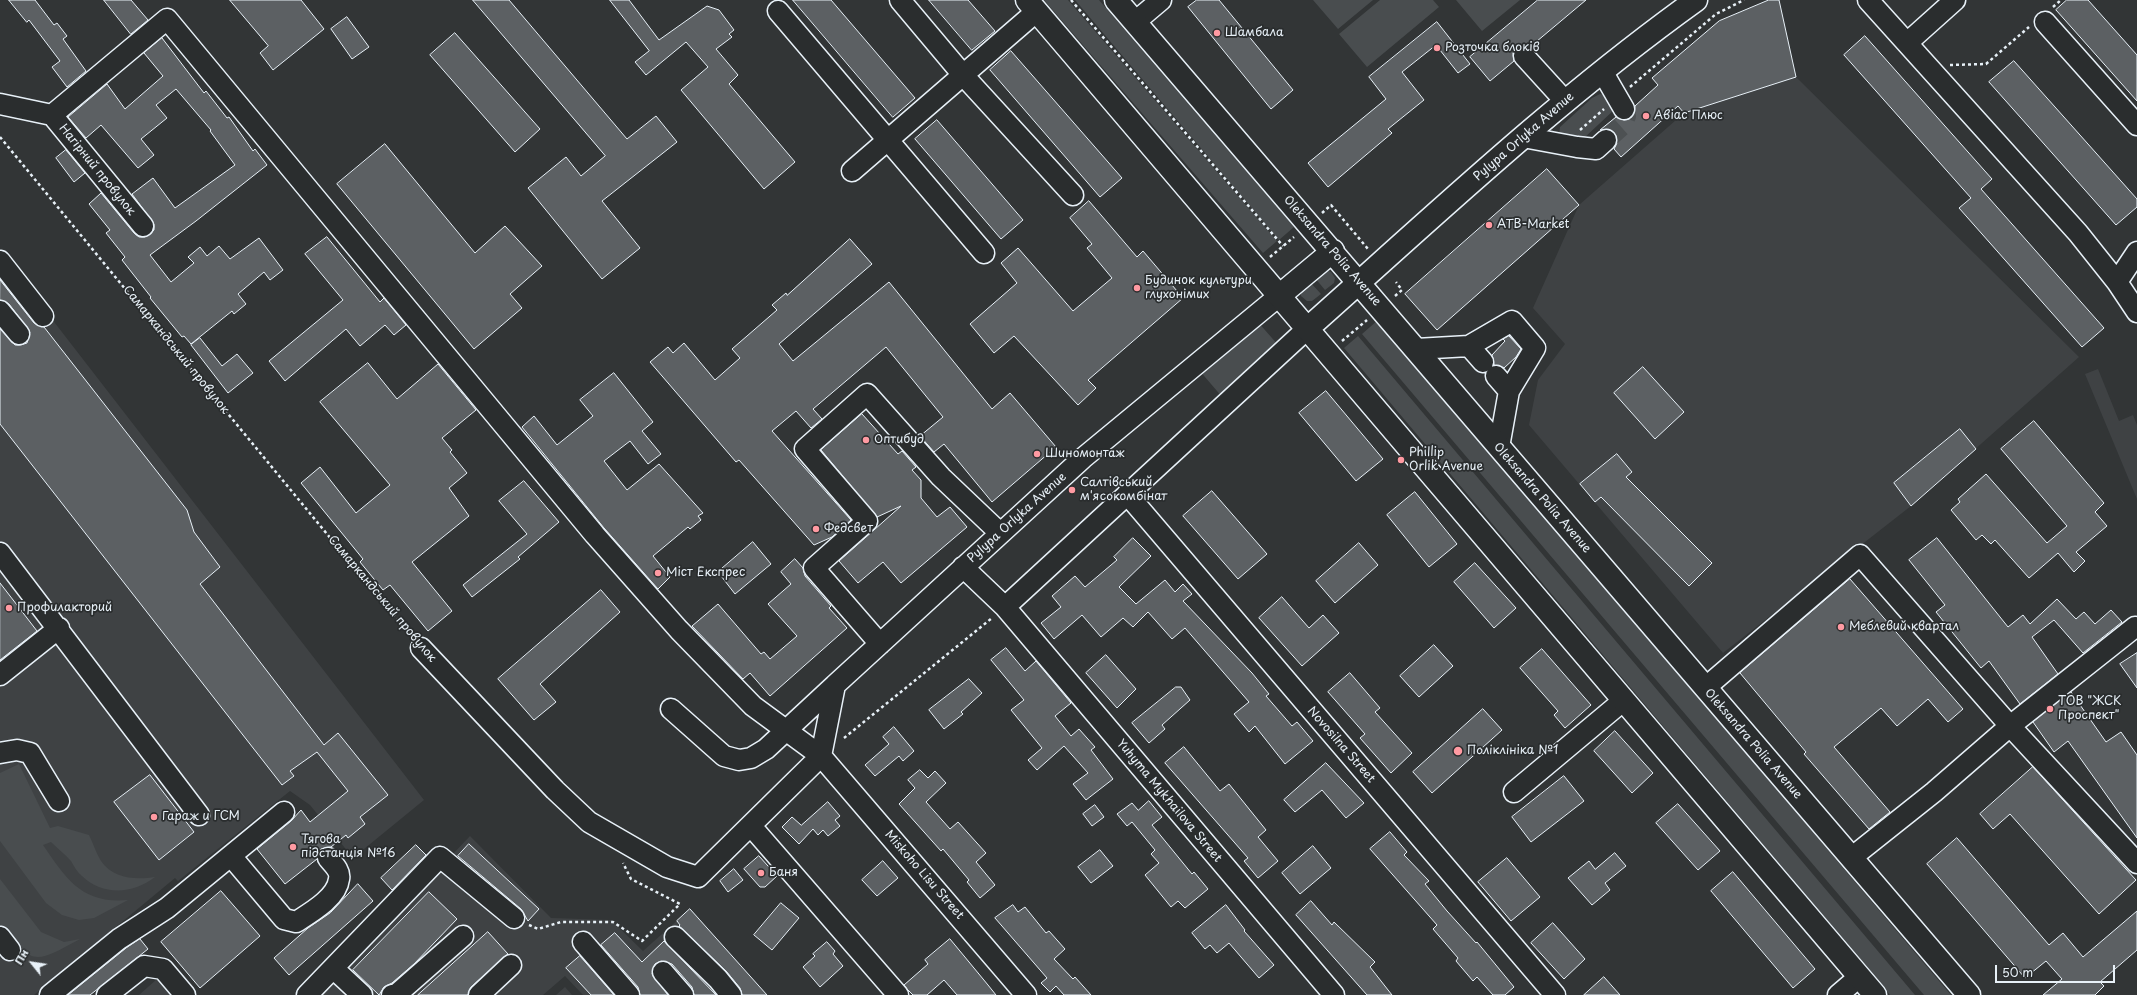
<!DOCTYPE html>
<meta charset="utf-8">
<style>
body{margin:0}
#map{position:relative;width:2137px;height:995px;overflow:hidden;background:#323536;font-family:"Playpen Sans",sans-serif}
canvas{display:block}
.north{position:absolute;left:12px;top:943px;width:40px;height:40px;-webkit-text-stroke:3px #2a2d2e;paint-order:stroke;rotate:300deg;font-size:11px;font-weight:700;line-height:16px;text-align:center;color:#e8f1f8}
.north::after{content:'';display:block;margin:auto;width:14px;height:18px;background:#e8f1f8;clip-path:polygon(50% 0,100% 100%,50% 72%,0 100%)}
.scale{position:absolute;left:1995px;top:965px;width:120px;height:18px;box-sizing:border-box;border:2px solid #e8f1f8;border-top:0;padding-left:5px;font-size:12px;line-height:14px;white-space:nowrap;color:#e8f1f8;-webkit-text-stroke:3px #2a2d2e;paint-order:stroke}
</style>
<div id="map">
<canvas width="2137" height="995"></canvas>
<div class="north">Пн</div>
<div class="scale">50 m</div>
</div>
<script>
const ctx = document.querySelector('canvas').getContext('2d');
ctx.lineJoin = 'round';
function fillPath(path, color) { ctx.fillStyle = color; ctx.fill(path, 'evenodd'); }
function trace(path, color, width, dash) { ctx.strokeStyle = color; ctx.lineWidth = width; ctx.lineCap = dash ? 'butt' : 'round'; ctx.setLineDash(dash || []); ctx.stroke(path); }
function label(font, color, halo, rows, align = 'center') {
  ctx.font = font + ' "Playpen Sans",sans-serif'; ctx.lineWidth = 3.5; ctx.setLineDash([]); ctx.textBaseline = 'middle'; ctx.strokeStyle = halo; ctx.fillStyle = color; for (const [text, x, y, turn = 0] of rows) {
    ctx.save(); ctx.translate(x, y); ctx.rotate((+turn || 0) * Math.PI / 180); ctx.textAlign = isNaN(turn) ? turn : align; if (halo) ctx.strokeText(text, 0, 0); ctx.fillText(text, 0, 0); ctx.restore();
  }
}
fillPath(new Path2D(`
 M1796,77L2079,357L1911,506L1723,653L1529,425L1538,380L1565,344L1533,308L1579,205L1684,113Z
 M0,252L424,800L353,858L310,805L290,791L178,881L175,878L34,995H0Z
 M2098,369L2119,421L2133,415L2137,425V499L2085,374Z
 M470,836L551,918L611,920L643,951L690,909L767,995H583L565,976L543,995H319Z
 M157,979L172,995H139Z
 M565,987L572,995H556Z`), '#3f4244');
fillPath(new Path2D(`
 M1044,0H1068L1277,241L1263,253Z
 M1075,0H1099L1294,227L1279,240Z
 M1313,0H1373L1338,29Z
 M1380,0H1433L1439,7L1367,67L1339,34Z
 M1456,0H1520L1482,31Z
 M1600,94L1608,96L1615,109L1583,139L1559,136L1560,127L1592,98Z
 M1326,270L1331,272L1335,278L1334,283L1325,290L1315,278Z
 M1310,282L1321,294L1312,301H1307L1301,296V290Z
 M1378,320L1951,995H1924L1362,334Z
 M1257,321L1279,346L1223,398L1199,370Z
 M1358,336L1915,995H1890L1344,348Z
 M19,764L50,828L58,826L89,835C93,843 96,853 101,861C113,879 136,880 155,877C133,894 103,896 82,876C77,872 74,866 71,861C65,854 57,848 51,842L43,845C67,880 82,904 128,900L94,918L79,920L62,915L46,903L0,841V773Z
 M0,879L41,932L64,942L80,939C34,964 33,966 0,925Z`), '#494d4f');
const building = new Path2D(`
 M9,0H35L54,25L57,23L67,36L63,39L86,71L67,87L52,67L60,61L29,20L27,22Z
 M104,0H131L148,20L131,34Z
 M230,0H301L324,29L273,70L260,53L268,46Z
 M473,0H509L627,139L656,116L677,142L602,201L640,248L602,279L528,188L566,157L581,176L605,156Z
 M610,0H629L659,40L707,6L719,10L734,30L729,34L732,37L716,49L738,75L729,84L795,162L764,189L681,90L708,67L686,42L646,75L635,62L649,51Z
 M793,0H831L915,98L893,117Z
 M929,0H968L995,31L972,50Z
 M1197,0H1219L1293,90L1271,109L1188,7Z
 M1538,0H1586L1530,47L1522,45L1517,47L1513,53L1514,61L1490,81L1470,57Z
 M1769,0H1779L1796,77L1684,113L1678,106L1621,157L1614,149L1617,143L1615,133L1609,129L1600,130L1616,117L1624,120L1630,119L1634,114L1635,106L1658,85L1652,78L1719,21Z
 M2067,0H2088L2137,55V101L2056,10Z
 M347,17L369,47L352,59L331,29Z
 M1437,22L1470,64L1458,73L1436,45L1402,72L1424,100L1388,129L1392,133L1328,187L1308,163L1386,99L1369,77Z
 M455,33L540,129L515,152L430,55Z
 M1865,36L1992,179L1981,189L2104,328L2082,347L1959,208L1971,198L1844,55Z
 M162,38L204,93L206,91L227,118L229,117L253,151L255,149L267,165L196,221L150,255L171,282L194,263L188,257L200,247L207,256L219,246L230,259L259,238L283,270L270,280L264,272L238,294L246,304L234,314L232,311L191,344L184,336L182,337L150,298L151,297L122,260L125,257L106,233L110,230L89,204L101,193L134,233L139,237H145L154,230V224L132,194L153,178L175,208L235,165L210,131L211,130L176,89L156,105L167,118L141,139L154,155L138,168L101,125L86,138L68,117L107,84L125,109L163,76L144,53Z
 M1011,51L1122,178L1100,197L990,70Z
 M2014,61L2137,199V207L2116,225L1989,82Z
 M937,120L1023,220L1001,239L915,139Z
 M385,144L475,253L505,226L542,266L510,294L522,308L474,349L337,184Z
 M66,150L85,173L74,182L56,158Z
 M1547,169L1579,205L1437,330L1405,294Z
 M1089,201L1137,257L1143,251L1183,298L1088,380L1096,388L1078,405L1014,336L994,353L970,324L1017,283L1001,263L1018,248L1073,311L1112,278L1087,248L1092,244L1070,218Z
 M327,237L380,302L384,298L406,325L394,335L385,325L360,346L346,329L285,381L269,361L343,300L305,254Z
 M850,239L872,264L779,344L793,361L889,282L992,409L1010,393L1056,447L992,502L944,444L934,452L920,436L943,417L886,347L813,409L822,419L811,428L796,411L772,431L851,520L832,537L814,545L739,460L736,462L650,362L668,347L673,353L684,343L715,380L740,358L732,349L777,310L772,305L786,293L787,295Z
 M0,280L34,323L44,327L187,510L194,532L220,567L200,584L324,745L338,733L388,795L360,817L365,824L348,838L346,835L331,847L321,849L317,859L285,884L257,849L291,821L301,810L310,822L348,791L317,752L290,771L294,776L282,785L0,424V329L15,345H21L27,343L30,332L9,304L0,300Z
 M1509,336L1521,349L1516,357L1504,368L1494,365L1492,355L1505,341L1503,339Z
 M200,338L222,366L237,354L253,373L228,393L191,345Z
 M368,363L397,399L438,364L476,410L442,438L452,450L450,452L467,473L449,488L469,516L412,562L452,611L428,631L390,585L383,590L360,562L363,559L301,483L320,467L356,513L390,485L320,402Z
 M1643,367L1684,412L1655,439L1614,393Z
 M614,373L653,422L642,431L661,454L648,464L630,441L604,461L627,490L659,464L703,513L698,516L701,520L690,529L688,527L653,556L670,577L658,589L604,528L522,427L534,416L557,445L593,416L580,400Z
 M1326,391L1383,459L1356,481L1299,413Z
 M862,414L898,454L902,451L916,467L912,470L921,480V498L937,517L950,507L967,527L901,583L883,562L858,583L839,561L901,506L877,517L821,450Z
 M2034,421L2104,503L2095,512L2107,526L2076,552L2085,561L2074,572L2058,553L2029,578L1995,540L1991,544L1982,535L1976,540L1951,510L1960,502L1958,499L1986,474L2047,543L2067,526L2001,449Z
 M1960,429L1976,449L1911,506L1894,483Z
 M1617,454L1632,472L1626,477L1712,563L1689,586L1601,497L1595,502L1580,484Z
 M524,481L559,522L518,557L520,559L472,597L463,585L527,534L499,501Z
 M1212,491L1267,554L1238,579L1183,516Z
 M1415,492L1457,544L1429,567L1387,515Z
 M1133,538L1151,556L1119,587L1136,604L1165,580L1175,592L1183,584L1192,594L1183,601L1252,673L1269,694L1266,696L1292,726L1297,722L1313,741L1285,764L1255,726L1249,732L1234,714L1249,702L1185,628L1172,639L1148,612L1133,627L1123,618L1101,637L1082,615L1054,639L1041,623L1061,607L1052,596L1075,576L1085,587L1117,560L1114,557Z
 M1937,538L2008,627L2023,615L2030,624L2057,599L2076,619L2084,612L2095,624L2111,610L2122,622L2083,653L2054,620L2032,637L2058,674L2020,704L1989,661L1981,668L1936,612L1945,605L1909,560Z
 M753,542L771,564L735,594L718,572Z
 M1359,543L1378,565L1335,603L1316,581Z
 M795,559L803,568L805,576L831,606L829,608L847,628L770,696L750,673L743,679L692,626L718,604L761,654L764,652L770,659L797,636L768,604L791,584L781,572Z
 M1475,563L1516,608L1494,628L1454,582Z
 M1850,579L1963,709L1948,722L1928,699L1897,726L1881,708L1834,747L1890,812L1869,829L1804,754L1806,752L1740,673Z
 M0,583L37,631L0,660Z
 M601,590L620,612L540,684L556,702L534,720L498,679Z
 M1282,597L1309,628L1323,615L1339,633L1302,666L1259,618Z
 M1434,645L1453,666L1419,697L1400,676Z
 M1006,648L1025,671L1036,661L1071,703L1055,716L1071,736L1079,729L1095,747L1091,750L1113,779L1086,800L1073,784L1088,773L1064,746L1037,770L1028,760L1042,748L1011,710L1024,700L991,660Z
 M1542,649L1591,705L1565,728L1554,715L1558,711L1520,668Z
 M2137,653V688L2120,664Z
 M1106,655L1136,689L1117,708L1086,673Z
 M1350,673L1380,708L1375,712L1412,753L1391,773L1360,738L1365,734L1328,692Z
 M969,679L982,693L961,712L963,714L944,729L929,710Z
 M1176,687H1181L1190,700L1162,725L1165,729L1149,743L1132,723Z
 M2071,692L2106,742L2121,732L2137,755V838L2068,741L2054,752L2033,722Z
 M1483,709L1502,730L1432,793L1413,772Z
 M894,727L914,751L903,761L899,756L875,776L865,765L889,744L883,737Z
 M1615,731L1653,773L1632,793L1594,751Z
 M1184,747L1220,791L1229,784L1266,830L1258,837L1278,861L1258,878L1244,861L1248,858L1165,763Z
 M1326,763L1364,803L1346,818L1322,790L1295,812L1284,800Z
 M2033,767L2136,880L2099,914L2010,814L1993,829L1980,814Z
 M920,770L928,778L935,771L946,783L926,802L950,829L958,822L986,853L976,862L995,885L980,898L967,882L969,880L943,849L941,851L899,804L915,788L908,780Z
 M150,775L194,832L159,860L114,802Z
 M1564,776L1584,801L1531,842L1512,817Z
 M1149,801L1162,817L1152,825L1192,874L1194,872L1208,889L1185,908L1178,901L1171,907L1145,875L1159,863L1151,854L1155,850L1132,822L1127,826L1117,814L1132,803L1138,810Z
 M828,802L840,816L835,820L840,826L828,836L823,830L818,835L813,829L799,844L782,827L792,817L801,825Z
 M1678,804L1720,851L1698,870L1656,823Z
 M1095,805L1104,817L1092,826L1083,814Z
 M1390,832L1407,852L1404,855L1429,881L1425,884L1447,911L1476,943L1477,942L1514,987L1505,995H1493L1477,977L1473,981L1456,961L1458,958L1433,929L1437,925L1370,849Z
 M1957,838L2049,945L2063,933L2083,957L2137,911V950L2100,982L2104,986L2095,995H2043L2062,979L2046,961L2025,978L1927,864Z
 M469,844L539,909L528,921L521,909L458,856Z
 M416,845L426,855L392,890L381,878Z
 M1313,846L1331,868L1300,894L1282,873Z
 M1100,850L1113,866L1091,883L1078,867Z
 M1615,853L1626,866L1605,883L1610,890L1592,905L1568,878L1589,861L1595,869Z
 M759,856L777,876L765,887H760L744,869Z
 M1507,858L1540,897L1511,921L1478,882Z
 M883,861L898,878L877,896L862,880Z
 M734,869L743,880L728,892L720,881Z
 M1733,872L1815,969L1793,988L1711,891Z
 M358,884L373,901L289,975L274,958L308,928L330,913Z
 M221,891L260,936L200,988L161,942Z
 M429,892L457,919L414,964L392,983L384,987L379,995L353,970Z
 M1311,901L1332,925L1334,922L1375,962L1370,967L1392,995H1367L1296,915Z
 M781,903L799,918L772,950L754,935Z
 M1013,905L1018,912L1025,907L1046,933L1049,931L1065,949L1054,959L1073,979L1075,977L1091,995H1064L1056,986L1050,992L1041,983L1047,978L995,918Z
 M1226,905L1245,930L1244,931L1274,965L1259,978L1229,943L1217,953L1210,945L1205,949L1192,933Z
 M690,909L767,995H742L740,988L726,971L679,926L680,925L677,921Z
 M1553,923L1585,959L1564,979L1531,943Z
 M488,932L508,954L471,987L468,995H418Z
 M615,933L642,962L664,941L716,995H694L692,987L672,964L661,961L655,964L652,974L668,995H640L638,987L601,945Z
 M140,939L148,949L90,995H68L126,948Z
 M950,939L988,985L996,995H957L944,980L927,995H913L907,989L904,985L928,964L925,960Z
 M827,942L835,951L833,954L843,966L820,987L803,967L815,956L813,954Z
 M580,956L614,995H591L566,968Z
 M1604,977L1620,995H1584Z`);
fillPath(building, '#5c6063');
trace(building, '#e8f1f8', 1);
trace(new Path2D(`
 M1606,140L1622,126L1626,116L1624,109`), '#4d5153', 20, [20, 10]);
const minor = new Path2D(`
 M900,0L963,75L1073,195
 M1868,0L2078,233L2117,282L2137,312
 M778,11L984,253
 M1135,22L1161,0
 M2045,22L2137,125
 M1907,43L1955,0
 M1524,56L1565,101
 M1602,71L1624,109
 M0,104L52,115L167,19L595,535L679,630L753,706L821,756L1026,995
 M52,115L143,226
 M1523,137L1577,147L1596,149L1606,140
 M852,171L1037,11
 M0,261L43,316
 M2117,282L2137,252
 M0,311L19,334
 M1469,346L1512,321L1535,348L1509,391
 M1416,349L1469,346L1483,362
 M1496,376L1509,391L1499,447
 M1127,494L1555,995
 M0,553L199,815
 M963,567L1005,607L1334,995
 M1005,607L1307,329
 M2135,627L2010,726L2137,863
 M880,644L814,568L867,521L805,449L867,394L941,477L1000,533
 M421,648L555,790L589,822L667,867L698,877L821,756
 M0,675L59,628
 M1705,688L1860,555L2010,726L1934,792L1851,858
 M671,709L724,756L739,760L751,758L766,749L835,685
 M0,753L17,750L30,753L59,801
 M821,756L835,685L1083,458L1279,296
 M1514,792L1624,700
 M751,826L898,995
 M231,856L284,919L296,922C310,913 337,898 339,879C341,871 333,864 328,858
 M0,937L10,950
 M675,937L718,979L731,995
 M583,942L629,995
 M333,968L362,995
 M663,972L683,995
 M50,995L119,939L167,908L284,812
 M107,995L144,966L163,969L185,995
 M307,995L440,857L514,918
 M392,995L397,994L463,936
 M479,995L511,965
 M1838,995L1859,977`);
const major = new Path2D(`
 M1027,0L1875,995
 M1116,0L1969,995
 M1279,296L1333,251
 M1307,329C1434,216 1558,99 1696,0`);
trace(minor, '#e8f1f8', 23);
trace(major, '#e8f1f8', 25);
trace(new Path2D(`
 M1071,0L1283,246
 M2053,7L2061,0
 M1950,65L1986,64L2029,27
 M1630,87L1716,14L1744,0
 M1580,130L1604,109
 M0,137L411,636
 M1322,213L1331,205L1368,249
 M1270,257L1294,237
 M1395,296L1402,290L1396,282
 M1342,341L1367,320
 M844,738L992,618
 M529,925L538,929L561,922H613L642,941L680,904L631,879L623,863`), '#e8f1f8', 2.5, [3, 3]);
trace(minor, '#2a2d2e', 20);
trace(major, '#2a2d2e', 22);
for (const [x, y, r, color] of [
 [1217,33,4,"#ff9aa2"],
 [1437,48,4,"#ff9aa2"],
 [1646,116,4,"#ff9aa2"],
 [1489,225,4,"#ff9aa2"],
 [1137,288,4,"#ff9aa2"],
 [866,440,4,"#ff9aa2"],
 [1037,454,4,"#ff9aa2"],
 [1401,460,4,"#ff9aa2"],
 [1072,490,4,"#ff9aa2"],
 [816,529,4,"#ff9aa2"],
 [658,573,4,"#ff9aa2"],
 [9,608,4,"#ff9aa2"],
 [1841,627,4,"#ff9aa2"],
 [2050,709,4,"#ff9aa2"],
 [1458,751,5,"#ff9aa2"],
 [154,817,4,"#ff9aa2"],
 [293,847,4,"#ff9aa2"],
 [761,873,4,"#ff9aa2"]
]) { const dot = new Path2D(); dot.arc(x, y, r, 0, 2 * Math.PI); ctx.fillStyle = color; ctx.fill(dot); trace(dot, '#2a2d2e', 1.5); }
label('12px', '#e8f1f8', '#2a2d2e', [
 ["Шамбала",1225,33],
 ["Розточка блоків",1445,48],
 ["Авіас Плюс",1654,116],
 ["ATB-Market",1497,225],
 ["Будинок культури",1145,281],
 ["глухонімих",1145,295],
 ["Оптибуд",874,440],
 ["Phillip",1409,453],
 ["Orlik Avenue",1409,467],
 ["Шиномонтаж",1045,454],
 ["Салтівський",1080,483],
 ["м'ясокомбінат",1080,497],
 ["Федсвет",824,529],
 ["Міст Експрес",666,573],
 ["Профилакторий",17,608],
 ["Меблевий квартал",1849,627],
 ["ТОВ \"ЖСК",2058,702],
 ["Проспект\"",2058,716],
 ["Поліклініка №1",1467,751],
 ["Гараж и ГСМ",162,817],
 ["Тягова",301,840],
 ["пiдстанцiя №16",301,854],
 ["Баня",769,873]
], 'left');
label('12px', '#e8f1f8', '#2a2d2e', [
 ["Pylypa Orlyka Avenue",1524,137,-41],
 ["Нагірний провулок",97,170,51],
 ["Oleksandra Polia Avenue",1332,251,49],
 ["Самаркандський провулок",176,350,51],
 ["Oleksandra Polia Avenue",1542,498,49],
 ["Pylypa Orlyka Avenue",1017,518,-42],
 ["Самаркандський провулок",382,599,50],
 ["Oleksandra Polia Avenue",1753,744,49],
 ["Novosilna Street",1341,745,49],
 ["Yuhyma Mykhailova Street",1169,801,50],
 ["Miskoho Lisu Street",924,875,49]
]);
</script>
